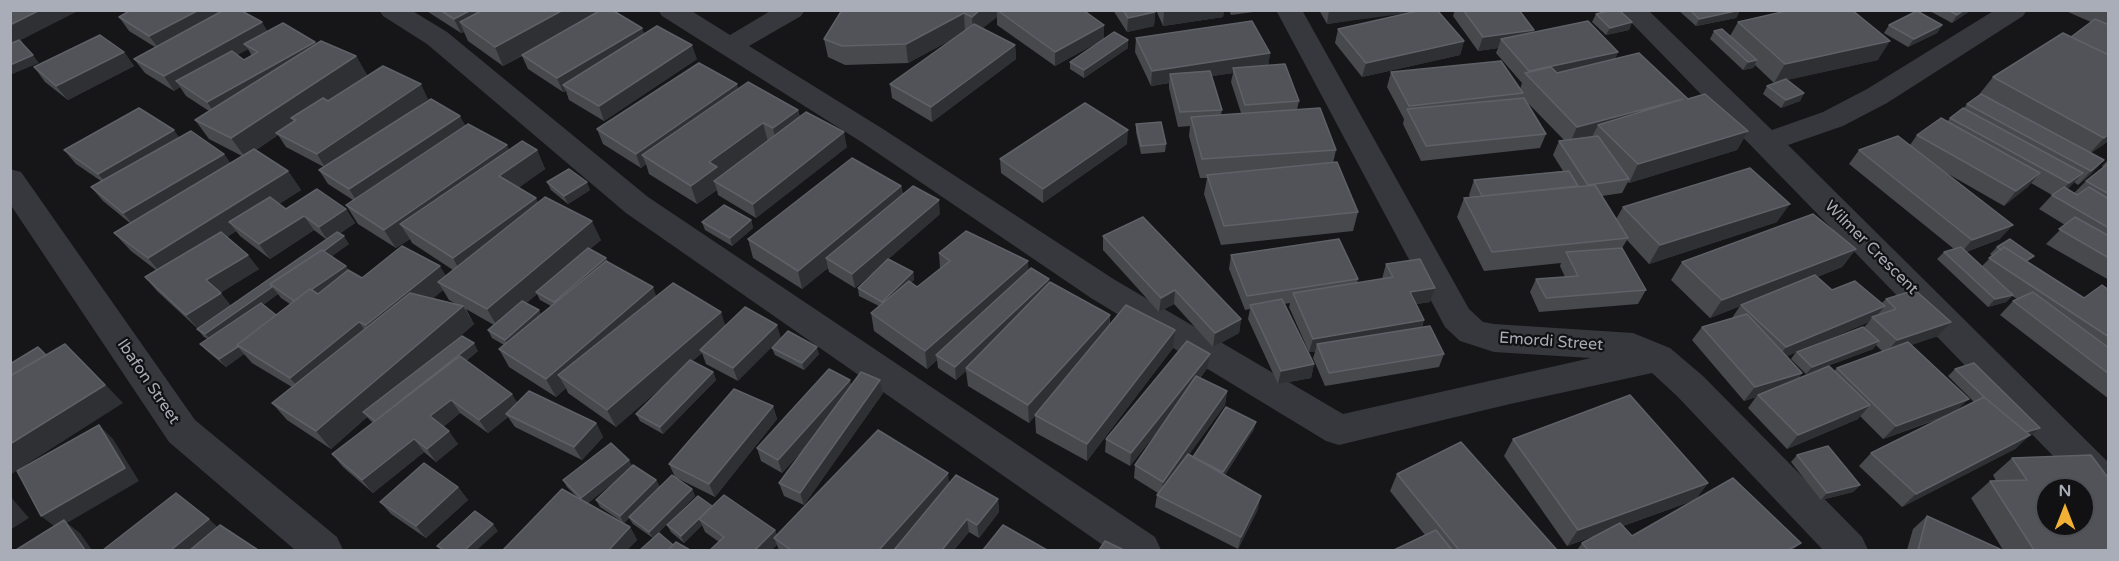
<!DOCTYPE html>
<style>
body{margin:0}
#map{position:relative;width:2119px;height:561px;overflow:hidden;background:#161618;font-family:"Varela Round",sans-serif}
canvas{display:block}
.frame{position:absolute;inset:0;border:12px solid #a8adb8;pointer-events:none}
.north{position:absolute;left:2035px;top:477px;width:60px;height:60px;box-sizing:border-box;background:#111113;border:2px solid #4d4f55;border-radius:50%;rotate:0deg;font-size:16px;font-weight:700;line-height:24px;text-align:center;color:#a8adb8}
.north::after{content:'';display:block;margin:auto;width:21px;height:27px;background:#f2b134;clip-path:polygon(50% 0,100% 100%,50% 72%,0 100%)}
</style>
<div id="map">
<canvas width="2119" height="561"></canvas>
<div class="frame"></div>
<div class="north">N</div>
</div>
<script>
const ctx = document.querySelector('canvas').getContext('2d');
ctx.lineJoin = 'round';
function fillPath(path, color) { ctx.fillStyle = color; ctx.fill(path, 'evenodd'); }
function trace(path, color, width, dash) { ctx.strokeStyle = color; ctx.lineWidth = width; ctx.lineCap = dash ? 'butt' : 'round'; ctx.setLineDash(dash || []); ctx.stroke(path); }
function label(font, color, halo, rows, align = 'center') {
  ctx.font = font + ' "Varela Round",sans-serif'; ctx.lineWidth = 4.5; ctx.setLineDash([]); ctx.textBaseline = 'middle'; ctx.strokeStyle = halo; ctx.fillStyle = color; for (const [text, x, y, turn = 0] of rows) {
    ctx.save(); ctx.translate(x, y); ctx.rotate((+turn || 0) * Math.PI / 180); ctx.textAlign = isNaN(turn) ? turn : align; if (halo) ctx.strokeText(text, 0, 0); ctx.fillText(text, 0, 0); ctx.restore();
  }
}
fillPath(new Path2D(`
 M379,10H411L447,32L648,197L1155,537L1161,550H1110L626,213L427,44L383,16Z
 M658,10H690L730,35L772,10H805L801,16L749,46L883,129L1115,280L1343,414L1591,358L1494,352L1460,341L1445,327L1276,10H1302L1469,309L1483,322L1494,324L1633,333L1670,348L1703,376L1862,537L1868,550H1823L1677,396L1652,373L1510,404L1339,445L1326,441L1091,298L863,143L662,16Z
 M1619,10H1648L1772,130L1823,112L1867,89L1995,10H2027L2023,16L1887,103L1843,126L1788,145L2108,462V503L2095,499Z
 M10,169L21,172L195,420L337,537L343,550H295L169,442L10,204Z`), '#37383d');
fillPath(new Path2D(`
 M425,10H612L642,28L644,34L697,59L604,121L569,100L566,91L563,92L528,69L522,56L503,66L468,41L464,32L461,33Z
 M842,10H1083L1104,25V39L1128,40V48L1084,78L1070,69V62L1102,40L1055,66L997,25V17L982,28L1015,45L1016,59L932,122L892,98L890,84L958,36L908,63L845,65L828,57L824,39Z
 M1113,10H1153L1155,12L1154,26L1127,32Z
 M1156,10H1224L1223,17L1163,26Z
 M1229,10H1268L1231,15Z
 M1319,10H1416L1327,24Z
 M1455,10H1519L1532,33L1618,52L1615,59L1748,131L1737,150L1629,183L1628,182L1622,193L1602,196L1616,219L1623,207L1777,222L1649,264L1627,240L1622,248L1646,290L1638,304L1539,312L1530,292L1536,279L1565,277L1560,266L1561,263L1484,271L1457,217L1464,198L1470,197L1469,195L1474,180L1563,171L1553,155L1559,141L1564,140L1524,99L1546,134L1540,148L1421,161L1403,124L1404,119L1387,87L1391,72L1520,89L1522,83L1496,53L1498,48L1478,51L1453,16Z
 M1678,10H1740L1736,18L1696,26Z
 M1779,10H1852L1878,60L1786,80L1804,93L1800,101L1781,108L1763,94L1767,86L1781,81L1774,83L1755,65L1753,68L1743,70L1710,39L1714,31L1730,36L1738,22L1778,13Z
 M1928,10H1971L1952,23Z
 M2069,10H2109V143L2107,142L2091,153V174L2078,185L2074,182L2067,189L2074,193L2086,181L2103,167L2102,166L2109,159V280L2046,244L2065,225L2039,209L2052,195L2031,183L2004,206L1943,171L2000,239L1966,252L1982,266L1992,256L1990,254L1997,247L2028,262L2084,298L2109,290V399L2000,315L2013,301L2017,299L2012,296L2006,302L1988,307L1937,259L1944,252L1954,249L1849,164L1859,150L1910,145L1917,135L1947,122L1950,118L1964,108L1967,104L1978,96L1993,77L2071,37L2091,22L2068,12Z
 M1596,14L1632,22L1629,30L1606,35L1592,22Z
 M119,17L267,31L315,42L316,44L356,56L367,75L344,91L428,99L383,130L465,126L509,150H537L545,169L519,187L538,202L601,240L590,249L656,296L721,312L738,381L706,364L702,353L692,361L713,372L716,380L663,434L640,421L636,414L670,380L616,427L568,393L566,388L556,397L509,367L499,349L504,345L492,338L488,330L494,325L466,309L474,324L450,345L478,351L466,361L517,403L596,423L603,437L582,460L515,427L508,417L488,433L460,413L443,427L458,444L436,462L424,452L373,493L343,467L332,454L373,423L367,417L331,449L287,420L272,403L292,387L252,363L244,354L226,367L207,351L200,344L208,339L204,337L197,329H198L157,291L145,277L156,270L131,251L114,233L130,223L103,201L91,187L101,181L76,164L64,150L179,137L224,154L230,163L242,156L209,139L195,120L209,111L186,96L180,87L174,91L145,73L134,59L155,47L129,31ZM248,49L252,56L244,60L237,55ZM278,135L286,147L324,167L319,170L328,184L353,200L346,205L358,224L396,248L410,239L412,243L453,270L446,276L362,278L349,271L346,266L332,256L349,244L339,234L355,223L346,209H286L279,204L301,190L288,171L256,150ZM314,230L327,240L231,306L220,293L259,269L227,237L236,231L240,236L270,259ZM443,290L449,300L456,304L433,298ZM278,294L281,298L290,304L276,315L263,305ZM537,294L540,300L551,306L541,314L526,303Z
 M1889,25H1942L1937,33L1908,47L1884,33Z
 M1338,29L1464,41L1460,55L1362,77L1335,43Z
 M1136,38L1270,53L1268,66L1299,101L1297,110L1336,150L1333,163L1358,212L1353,231L1221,245L1204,194L1207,178H1200L1189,136L1190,126L1178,127L1169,88V83L1151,86L1135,52ZM1233,73L1231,82L1241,113L1221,115L1222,110L1212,76Z
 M124,52L134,66L68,100L45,82L34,67Z
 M737,84L738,89L798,110L800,117L847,147L756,218L718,195L717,190L697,204L649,174L646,164L641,168L603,144L597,129Z
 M1136,124L1166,144L1165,152L1141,154L1136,132Z
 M1127,144L1043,203L1001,173L1000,159Z
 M547,182L590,190L568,204L551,190Z
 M901,186L903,194L940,214L855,288L829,272L828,268L802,289L753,258L748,239Z
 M751,220L753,228L732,246L705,230L702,222Z
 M1103,236L1241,319L1239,333L1213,347L1174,304L1159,312L1103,250Z
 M1856,249L1842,267L1817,277L1832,290L1882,303L1886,299L1938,336L1911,345L1958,410L1974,402L1948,376L1955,369L2040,428L2032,435L2029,436L2015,449L1902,507L1859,466L1871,453L1947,416L1883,439L1860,416L1858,419L1787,449L1748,408L1756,397L1744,401L1692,340L1702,327L1732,318L1740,306L1710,318L1671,280L1682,262ZM1869,322L1864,327L1800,351ZM1876,345L1883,352L1837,368L1834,371L1798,379L1802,373L1786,356L1796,352L1791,359L1806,374L1873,349Z
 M939,253L1029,271L1110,315V326L1173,348L1087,461L1036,433L1035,416L1029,423L968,386L966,371L956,380L938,368L937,360L927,369L874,331L871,313L879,306L859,296L858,288L913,272L914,280L911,282L917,287L940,268Z
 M1231,255L1358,279L1357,283L1382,279L1386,264L1430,302L1416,304L1424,320L1422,327L1444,354L1439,367L1325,386L1313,358L1315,352H1309L1289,307L1290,303L1284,304L1314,364L1311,378L1278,384L1248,319L1250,309L1245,310L1229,269Z
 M772,348L819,354L804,370L775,355Z
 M1210,354L1208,367L1200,378L1227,391L1225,405L1189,454L1193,457L1254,429L1225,475L1258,509L1238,549L1155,507L1157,495L1158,493L1134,478L1135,465L1164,423L1130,466L1105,452L1106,439Z
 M880,380L883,393L804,505L784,496L779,483L811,441L782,473L761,461L757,448L851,386Z
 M773,406L777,419L715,497L675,477L692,489L695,496L653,538L633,524L629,518L624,523L600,507L596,500L622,476L587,503L630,527L637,540L627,550H503L580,500L567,487L563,480L632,466L656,480L660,487L675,477L669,464Z
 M1513,439L1708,483L1695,500L1623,526L1632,536L1793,550H1577L1582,543L1594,536L1567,546L1504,456Z
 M1797,455L1860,485L1853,492L1821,500L1791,462Z
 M2012,458L2109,550H2003L1971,498L1990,481H1996L1993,475Z
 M1397,474L1557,550H1394L1425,535L1390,491Z
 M949,483L998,499L999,512L979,538L969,532L954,550H779L777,545L719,542L705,532L702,525L684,543L671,532L667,525L712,506L775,530L777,536Z
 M458,487L468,500L426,538L391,514L380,502Z
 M1927,516L2002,550H1907L1913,529Z`), '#47494d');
fillPath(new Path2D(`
 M40,10H80L21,40L23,43L10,49V25Z
 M199,10H236L160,50L149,36Z
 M471,10H493L460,22L464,32L461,33L454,19Z
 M563,10H605L503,66L495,47Z
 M980,10H997V17L973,36L972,17Z
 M1173,10H1224L1223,17L1163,26L1164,12Z
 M1329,10H1416V12L1327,24Z
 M1740,10L1736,18L1696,26L1699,19Z
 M1964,10H1971L1952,23L1957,15Z
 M1155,12L1154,26L1127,32L1128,18Z
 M964,13L965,32L908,63L906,44Z
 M262,22L271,37L244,44L248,49L183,86L176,81L180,87L174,91L164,76Z
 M1632,22L1629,30L1606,35L1610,28Z
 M1104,25V39L1055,66V52Z
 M1942,25L1937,33L1908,47L1914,39Z
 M642,28L647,42L563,85L566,91L563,92L557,78Z
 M1534,30L1528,44L1501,39L1498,48L1478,51L1483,37Z
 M1128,40V48L1084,78V70Z
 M1464,41L1460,55L1362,77L1366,63Z
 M1890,41L1878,60L1774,83L1785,64Z
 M315,42L323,56L217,117L207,102Z
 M692,45L697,59L604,121L599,106Z
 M1015,45L1016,59L932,122L931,107Z
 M124,52L134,66L68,100L56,86Z
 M1618,52L1612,66L1534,83L1527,75L1529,71Z
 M1270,53L1268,67L1233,68V73L1172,82L1170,74L1169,83L1151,86L1152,71Z
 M33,55L39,63L10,75V65Z
 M356,56L367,75L297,122L296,120L291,118L295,123L276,133L278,135L245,157L231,138Z
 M1757,60L1753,68L1743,70L1748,62Z
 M421,84L428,99L326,169L317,154Z
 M737,84L741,98L642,155L646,164L641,168L636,154Z
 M1804,93L1800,101L1781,108L1786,100Z
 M1683,99L1598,125L1591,139L1569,145L1577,127Z
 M798,110L802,128L777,147L773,128Z
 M460,116L468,130L358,203L349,189Z
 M763,123L768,142L714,181L717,190L697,204L691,186L709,162Z
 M174,130L184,144L111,188L98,174Z
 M1128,130L1127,144L1043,203V189Z
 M1748,131L1737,150L1629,183L1638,164Z
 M844,132L847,147L756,218L753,204Z
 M2109,134V140L2107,142L2087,156L2104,138Z
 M507,145L516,164L537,150L545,169L509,195L400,224L410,239L396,248L384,230Z
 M224,154L234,169L135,227L123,213Z
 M2104,160L2091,174L2078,185L2091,171Z
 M288,171L301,190L239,230L229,222L236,231L164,277L148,258Z
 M2040,173L2028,187L2004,206L2016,191Z
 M2083,173L2070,187L2057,198L2069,183Z
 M587,182L590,190L568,204L564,196Z
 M901,186L904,204L826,258L828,268L802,289L798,271Z
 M536,198L545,216L463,277L453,258Z
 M939,200L940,214L855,288L852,274Z
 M1790,204L1777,222L1649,264L1660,245Z
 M346,209L355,223L328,241L319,227Z
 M304,216L314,230L270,259L259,244Z
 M751,220L753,228L732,246L730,238Z
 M592,221L601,240L538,293L536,292L537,294L498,328L487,309Z
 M2013,225L2000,239L1960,254L1972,240Z
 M344,236L349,244L281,292L273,286Z
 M1856,249L1842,267L1710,318L1722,300Z
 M248,255L259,269L218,294L206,280Z
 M606,258L610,265L557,310L554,302Z
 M1028,261L1029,279L936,355L937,360L927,369L925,351Z
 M346,266L355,280L304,315L294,301Z
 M440,266L451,284L438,282L443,290L379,344L366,325Z
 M913,272L914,280L884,309L882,302Z
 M1049,279V293L966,368V371L956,380L955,367Z
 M272,287L278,294L212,341L205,334Z
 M653,287L660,306L558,375L566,388L556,397L546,379Z
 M1435,288L1430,302L1405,306L1410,292Z
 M1175,290L1174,304L1159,312L1161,298Z
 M221,293L232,307L198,329L186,315Z
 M2013,295L2006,302L1988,307L1995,299Z
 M463,306L474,324L368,416L363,412L367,417L331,449L316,431Z
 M1885,306L1874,319L1872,317L1869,322L1776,361L1786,347Z
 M539,310L543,318L509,348L505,340Z
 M721,312L727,331L700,350L702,353L616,427L607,410Z
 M1110,315L1109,333L1029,423L1028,405Z
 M1241,319L1239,333L1213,347L1215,333Z
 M1424,320L1419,334L1317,344L1315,352H1309L1313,339Z
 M359,322L372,340L305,395L290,378Z
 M1951,322L1938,336L1885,354L1897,340Z
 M777,325L781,338L738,381L733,368Z
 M1175,330L1173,348L1087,461V444Z
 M1879,341L1873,349L1806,374L1812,367Z
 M474,343L478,351L380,428L375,421Z
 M65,344L84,362L123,403L10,475V444Z
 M238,347L244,354L226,367L219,359Z
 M817,347L819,354L804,370L802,363Z
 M1210,354L1208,367L1130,466L1131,453Z
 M1314,364L1311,378L1278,384L1281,371Z
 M713,372L716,380L663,434L660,427Z
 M1802,373L1791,387L1758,395L1756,397L1744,401L1755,387Z
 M850,380L853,393L782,473L778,460Z
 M880,380L883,393L804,505L800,493Z
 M1227,391L1225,405L1161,494L1163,482Z
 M512,394L520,407L506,414L508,417L488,433L479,420Z
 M1969,399L1955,412L1883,439L1896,426Z
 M451,400L460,413L439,430L430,416Z
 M1870,405L1858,419L1787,449L1798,435Z
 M773,406L777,419L715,497L709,484Z
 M1256,422L1254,429L1222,479L1223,472Z
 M596,423L603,437L582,460L574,447Z
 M99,425L113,439L139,481L67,523L80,533L92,550H85L41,516Z
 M2040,428L2032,435L2029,436L2015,449L1902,507L1916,494L2020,434Z
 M449,431L458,444L436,462L427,449Z
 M414,439L424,452L373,493L362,480Z
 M629,460L633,467L586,505L581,498Z
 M948,473L950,490L897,550H879Z
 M656,480L660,487L624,523L620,516Z
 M1708,483L1695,500L1567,546L1578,530Z
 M1860,485L1853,492L1821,500L1827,493Z
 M458,487L468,500L426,538L416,526Z
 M692,489L695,496L653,538L649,532Z
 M10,496L29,518L10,530Z
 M1261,496L1258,509L1238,549L1241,537Z
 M998,499L999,512L979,538L977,525Z
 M712,506L699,519L702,525L684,543L681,536Z
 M209,519L223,532L200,550H171Z
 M967,519L969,532L954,550H942Z
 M493,524L498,531L477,550H465Z
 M630,527L637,540L627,550H609Z
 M775,530L779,542L774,538L777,545L772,550H755Z
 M1801,543L1793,550H1788Z`), '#2f3033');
const building = new Path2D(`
 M10,10H40L10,25Z
 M131,10H199L149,36L119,17Z
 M224,10H240L262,22L164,76L134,59Z
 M440,10H471L454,19Z
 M483,10H563L495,47L460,22Z
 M601,10H612L642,28L557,78L522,55Z
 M842,10H980L972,17L964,13L906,44L842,46L824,39Z
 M997,10H1083L1104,25L1055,52Z
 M1123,10H1153L1155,12L1128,18Z
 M1422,10H1437L1464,41L1366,63L1338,29Z
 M1463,10H1519L1534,30L1483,37Z
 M1612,10H1619L1632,22L1610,28L1596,14Z
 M1690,10H1740L1699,19Z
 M1781,10H1852L1890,41L1785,64L1738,22L1782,12Z
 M1948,10H1964L1957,15Z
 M1917,11L1942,25L1914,39L1889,25Z
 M2095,19L2109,25V55L2071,37Z
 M1252,21L1270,53L1152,71L1136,38Z
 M1588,21L1618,52L1529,71L1501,39Z
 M283,23L315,42L207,102L176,81L232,51L244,60L258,52L244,44Z
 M974,24L1015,45L931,107L890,84Z
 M657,26L692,45L599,106L563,85Z
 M1722,29L1757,60L1748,62L1714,31Z
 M1114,32L1128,40L1084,70L1070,62Z
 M2063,33L2109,55V134L2104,138L1993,77Z
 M100,35L124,52L56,86L34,67Z
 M19,40L33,55L10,65V44Z
 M321,41L356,56L231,138L195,120Z
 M1639,53L1688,99L1705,94L1748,131L1638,164L1598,125L1683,99L1577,127L1525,73L1551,67L1557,73Z
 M1501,61L1523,93L1409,106L1391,72Z
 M699,63L737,84L636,154L597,129Z
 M1285,64L1299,101L1245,105L1233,68Z
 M383,66L421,84L317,154L276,133L296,120L291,118L323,98L328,101Z
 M1210,71L1222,110L1180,112L1170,74Z
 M1786,79L1804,93L1786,100L1767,86Z
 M748,82L798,110L773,128L763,123L709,162L717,167L691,186L642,155Z
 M1981,94L2104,160L2091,171L1967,104Z
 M1524,98L1546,134L1426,146L1407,109Z
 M431,99L460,116L349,189L319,170Z
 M1085,103L1128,130L1043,189L1000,159Z
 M139,108L174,130L98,174L64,150Z
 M1320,108L1336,150L1202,159L1191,117Z
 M1963,108L2083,173L2069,183L1950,118Z
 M806,112L844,132L753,204L714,181Z
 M1941,118L2040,173L2016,191L1917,135Z
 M1161,122L1166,144L1141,146L1136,124Z
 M468,124L507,145L384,230L346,205Z
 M191,131L224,154L123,213L91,187Z
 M1598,136L1629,179L1588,185L1559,141Z
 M1898,136L2013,225L1972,240L1859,150Z
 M522,141L537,150L499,176L536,198L453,258L400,224Z
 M254,149L288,171L148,258L114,233Z
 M852,158L901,186L798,271L748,239Z
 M1337,162L1358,212L1224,226L1207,175Z
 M2109,163V194L2086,181Z
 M1750,168L1790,204L1660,245L1623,207Z
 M569,169L587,182L564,196L547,182Z
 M1569,171L1578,186L1482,196L1474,180Z
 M1595,185L1628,238L1492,252L1464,198Z
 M913,186L939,200L852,274L826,258Z
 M2064,187L2077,195L2089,187L2109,199V228L2052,195Z
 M317,189L346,209L319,227L304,216L259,244L229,222L270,197L286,209Z
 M545,197L592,221L487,309L438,282Z
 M724,205L751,220L730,238L702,222Z
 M1813,214L1856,249L1722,300L1682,262Z
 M1143,217L1241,319L1215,333L1175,290L1161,298L1103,236Z
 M2075,217L2109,236V258L2059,229Z
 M966,231L1028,261L925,351L871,313L909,281L917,287L950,261L939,253Z
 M221,232L248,255L206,280L221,293L186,315L145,277Z
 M337,232L344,236L324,251L322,250L270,284L272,287L205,334L197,329Z
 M1339,239L1358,279L1247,296L1231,255Z
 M2010,239L2034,256L2026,261L2004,247L2001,250L1997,247Z
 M402,246L440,266L366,325L359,322L290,378L237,345L310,289L318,294L348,270L362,278Z
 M1961,247L2013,295L1995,299L1944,252Z
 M2004,247L2084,298L2102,285L2109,290V337L1989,258Z
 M588,248L606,258L554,302L536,292Z
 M1622,248L1646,290L1546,298L1536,279L1578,276L1566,252Z
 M322,250L346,266L311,290L310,289L294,301L270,284Z
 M888,259L913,272L882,302L858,288Z
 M1420,259L1435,288L1410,292L1424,320L1313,339L1293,293L1393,277L1386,264Z
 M606,261L653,287L546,379L499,349Z
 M1031,268L1049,279L955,367L936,355Z
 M1815,275L1832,290L1855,281L1885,306L1786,347L1741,305Z
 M1050,282L1110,315L1028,405L966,368Z
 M673,283L721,312L607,410L558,375Z
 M1915,290L1951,322L1897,340L1872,317L1896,309L1886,299Z
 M2033,292L2109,348V374L2013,301Z
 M410,293L463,306L316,431L272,403Z
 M1282,299L1314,364L1281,371L1250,305Z
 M522,301L539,310L505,340L488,330Z
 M261,303L276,315L237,345L239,346L219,359L200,344Z
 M1126,305L1175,330L1087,444L1035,415Z
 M745,307L777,325L733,368L700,350Z
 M1747,314L1802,373L1755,387L1702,327Z
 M1430,326L1444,354L1329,373L1317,344Z
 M1863,327L1879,341L1812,367L1797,352Z
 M788,331L817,347L802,363L772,348Z
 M462,336L474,343L375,421L363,412Z
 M1187,341L1210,354L1131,453L1106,439Z
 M1908,342L1969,399L1896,426L1837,368Z
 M65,344L105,385L10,444V376Z
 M38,347L46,355L10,376V364Z
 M460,356L512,394L479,420L451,400L430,416L449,431L427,449L414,439L362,480L332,454Z
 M690,360L713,372L660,427L636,414Z
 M1974,363L2040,428L2026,432L1984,397L1955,369Z
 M1829,366L1870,405L1798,435L1758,395Z
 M829,369L850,380L778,460L757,448Z
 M861,372L880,380L800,493L779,483Z
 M1196,376L1227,391L1163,482L1135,465Z
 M734,389L773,406L709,484L669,464Z
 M529,391L596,423L574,447L506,414Z
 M1630,395L1708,483L1578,530L1513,439Z
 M1984,397L2030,435L1916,494L1871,453Z
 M1226,407L1256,422L1223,472L1193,457Z
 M99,425L125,468L41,516L17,471Z
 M878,430L948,473L879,550H791L774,538Z
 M1461,442L1557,550H1459L1397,474Z
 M611,443L629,460L581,498L563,480Z
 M1828,446L1860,485L1827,493L1797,455Z
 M1188,454L1261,496L1241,537L1157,495Z
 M2091,455L2109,479V550H2034L1990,481L2027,480L2012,458ZM2047,489H2083V525H2047Z
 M424,463L458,487L416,526L380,502Z
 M633,465L656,480L620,516L596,500Z
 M672,475L692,489L649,532L629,517Z
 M956,475L998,499L977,525L967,519L942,550H894Z
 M1733,478L1801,543L1788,550H1588L1582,543L1620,523L1632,536Z
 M562,489L630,527L609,550H503Z
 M176,493L209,519L171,550H103Z
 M724,495L775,530L755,550H710L724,537L699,519Z
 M698,496L712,506L681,536L667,525Z
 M475,511L493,524L465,550H444L437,546Z
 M1927,516L2002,550H1918Z
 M64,520L85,550H16Z
 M220,525L258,550H190Z
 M1003,525L1047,550H983Z
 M1436,530L1452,550H1394Z
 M659,533L673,545L668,550H640Z
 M1105,541L1124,550H1099Z
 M676,542L690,550H668Z`);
fillPath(building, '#525359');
trace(building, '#5f6168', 1.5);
label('16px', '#a8adb8', '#111113', [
 ["Wilmer Crescent",1871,248,45],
 ["Emordi Street",1551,342,4],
 ["Ibafon Street",148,382,56]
]);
</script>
